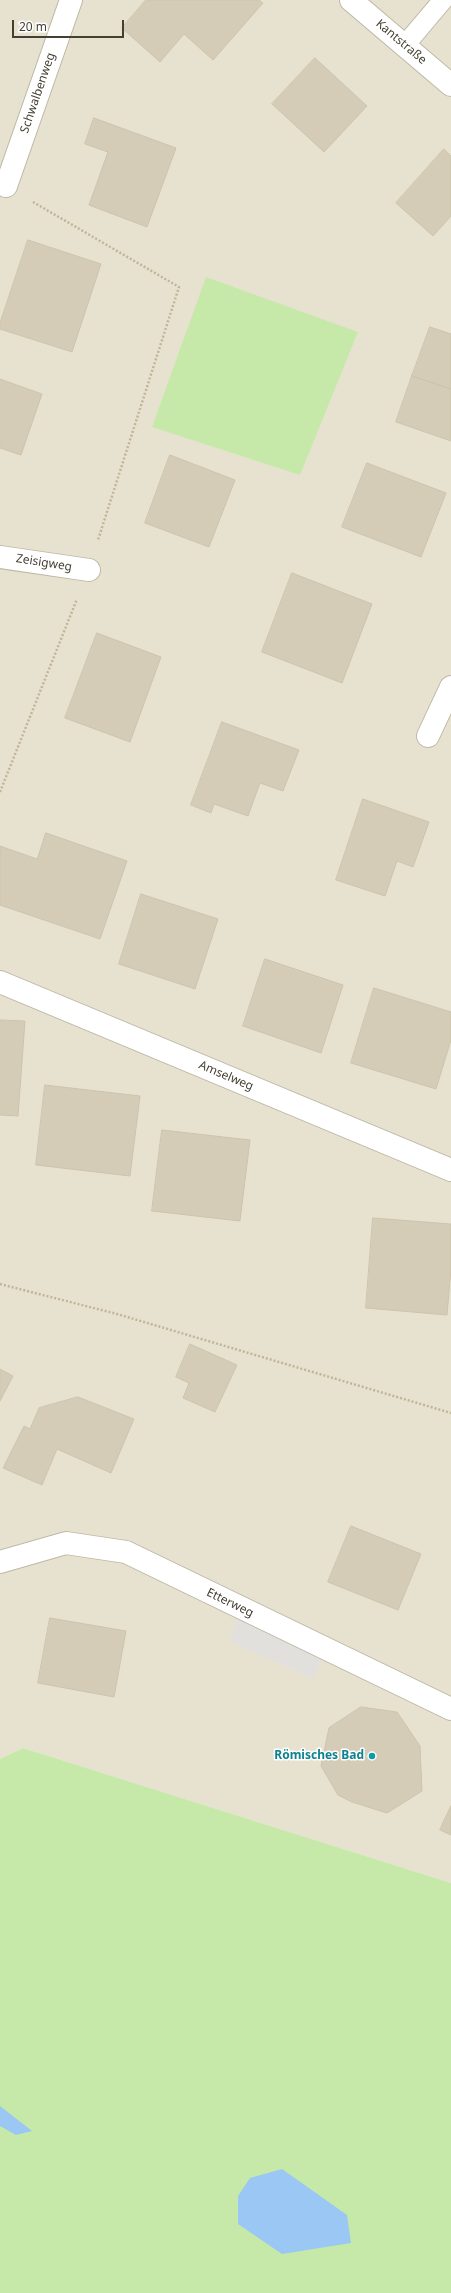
<!DOCTYPE html>
<meta charset="utf-8">
<style>
body{margin:0}
#map{position:relative;width:451px;height:2293px;overflow:hidden;background:#f2efe3;font-family:"Noto Sans",sans-serif}
canvas{display:block}
.scale{position:absolute;left:12px;top:20px;width:112px;height:18px;box-sizing:border-box;border:2px solid #443f33;border-top:0;padding-left:5px;font-size:12px;line-height:14px;white-space:nowrap;color:#443f33;-webkit-text-stroke:3px #fff;paint-order:stroke}
</style>
<div id="map">
<canvas width="451" height="2293"></canvas>
<div class="scale">20 m</div>
</div>
<script>
const ctx = document.querySelector('canvas').getContext('2d');
ctx.lineJoin = 'round';
function fillPath(path, color) { ctx.fillStyle = color; ctx.fill(path, 'evenodd'); }
function trace(path, color, width, dash) { ctx.strokeStyle = color; ctx.lineWidth = width; ctx.lineCap = dash ? 'butt' : 'round'; ctx.setLineDash(dash || []); ctx.stroke(path); }
function label(font, color, halo, rows, align = 'center') {
  ctx.font = font + ' "Noto Sans",sans-serif'; ctx.lineWidth = 3; ctx.setLineDash([]); ctx.textBaseline = 'middle'; ctx.strokeStyle = halo; ctx.fillStyle = color; for (const [text, x, y, turn = 0] of rows) {
    ctx.save(); ctx.translate(x, y); ctx.rotate((+turn || 0) * Math.PI / 180); ctx.textAlign = isNaN(turn) ? turn : align; if (halo) ctx.strokeText(text, 0, 0); ctx.fillText(text, 0, 0); ctx.restore();
  }
}
fillPath(new Path2D(`
 M0,0H451V1883L23,1748L0,1759Z`), '#e7e2d0');
fillPath(new Path2D(`
 M206,277L358,332L300,475L152,427Z
 M23,1748L451,1883V2293H0V1759Z`), '#c6e9a9');
fillPath(new Path2D(`
 M241,1608L327,1649L313,1679L229,1641Z`), '#e2e0dc');
fillPath(new Path2D(`
 M0,2106L32,2131L16,2135L0,2126Z
 M282,2169L347,2215L351,2243L282,2254L238,2224V2196L250,2178Z`), '#9ac7f3');
const building = new Path2D(`
 M146,0H259L263,3L213,60L184,34L160,62L122,28Z
 M315,58L367,106L324,152L272,104Z
 M94,118L176,148L147,227L89,205L108,152L85,144Z
 M444,149L451,156V216L433,236L396,203Z
 M28,240L101,264L72,352L0,329V323Z
 M430,327L451,334V389L412,376Z
 M412,376L451,389V441L396,422Z
 M0,379L42,394L21,455L0,448Z
 M170,455L235,480L209,547L145,523Z
 M367,463L446,493L421,557L342,527Z
 M292,573L372,604L342,683L262,652Z
 M97,633L161,657L130,742L65,718Z
 M222,722L299,750L283,791L260,783L248,816L214,804L211,813L191,805Z
 M363,799L429,822L413,867L397,861L385,896L336,880Z
 M46,833L127,861L100,939L0,905V846L37,859Z
 M141,894L218,919L195,989L119,964Z
 M265,959L343,985L321,1053L243,1026Z
 M374,988L451,1012V1040L436,1089L351,1063Z
 M0,1020L25,1021L18,1116L0,1115Z
 M45,1085L140,1096L130,1176L36,1165Z
 M162,1130L250,1140L240,1221L152,1211Z
 M373,1218L451,1224V1269L447,1315L366,1308Z
 M190,1344L237,1365L215,1412L183,1398L189,1383L176,1377Z
 M0,1369L13,1376L0,1401Z
 M78,1397L134,1419L111,1473L57,1449L42,1485L3,1468L24,1426L30,1429L39,1408Z
 M351,1526L421,1554L398,1610L328,1582Z
 M50,1618L126,1631L114,1697L38,1683Z
 M361,1707L397,1712L420,1746L422,1791L387,1813L352,1802L338,1795L321,1766L329,1728Z
 M451,1806V1835L440,1830Z`);
fillPath(building, '#d4ccb7');
trace(building, '#cfc4aa', 1);
const lane = new Path2D(`
 M405,45L443,0`);
const street = new Path2D(`
 M351,0L451,85
 M6,186L71,0
 M0,557L89,570
 M428,736L451,687
 M0,982L451,1170
 M0,1562L66,1543L126,1552L451,1709`);
trace(lane, '#beb8a5', 21);
trace(street, '#beb8a5', 24);
trace(new Path2D(`
 M33,202L179,287L98,540
 M0,792L77,599
 M0,1284L117,1314L451,1413`), '#c1b595', 2.5, [2, 2]);
trace(lane, '#fff', 19);
trace(street, '#fff', 22);
for (const [x, y, r, color] of [
 [372,1756,4,"#0f9aa8"]
]) { const dot = new Path2D(); dot.arc(x, y, r, 0, 2 * Math.PI); ctx.fillStyle = color; ctx.fill(dot); trace(dot, '#fff', 1.5); }
label('12px', '#443f33', '#fff', [
 ["Kantstraße",401,42,40],
 ["Schwalbenweg",38,93,-71],
 ["Zeisigweg",44,563,9],
 ["Amselweg",226,1076,23],
 ["Etterweg",230,1603,26]
]);
label('bold 12px', '#0d838f', '#fff', [
 ["Römisches Bad",364,1756]
], 'right');
</script>
